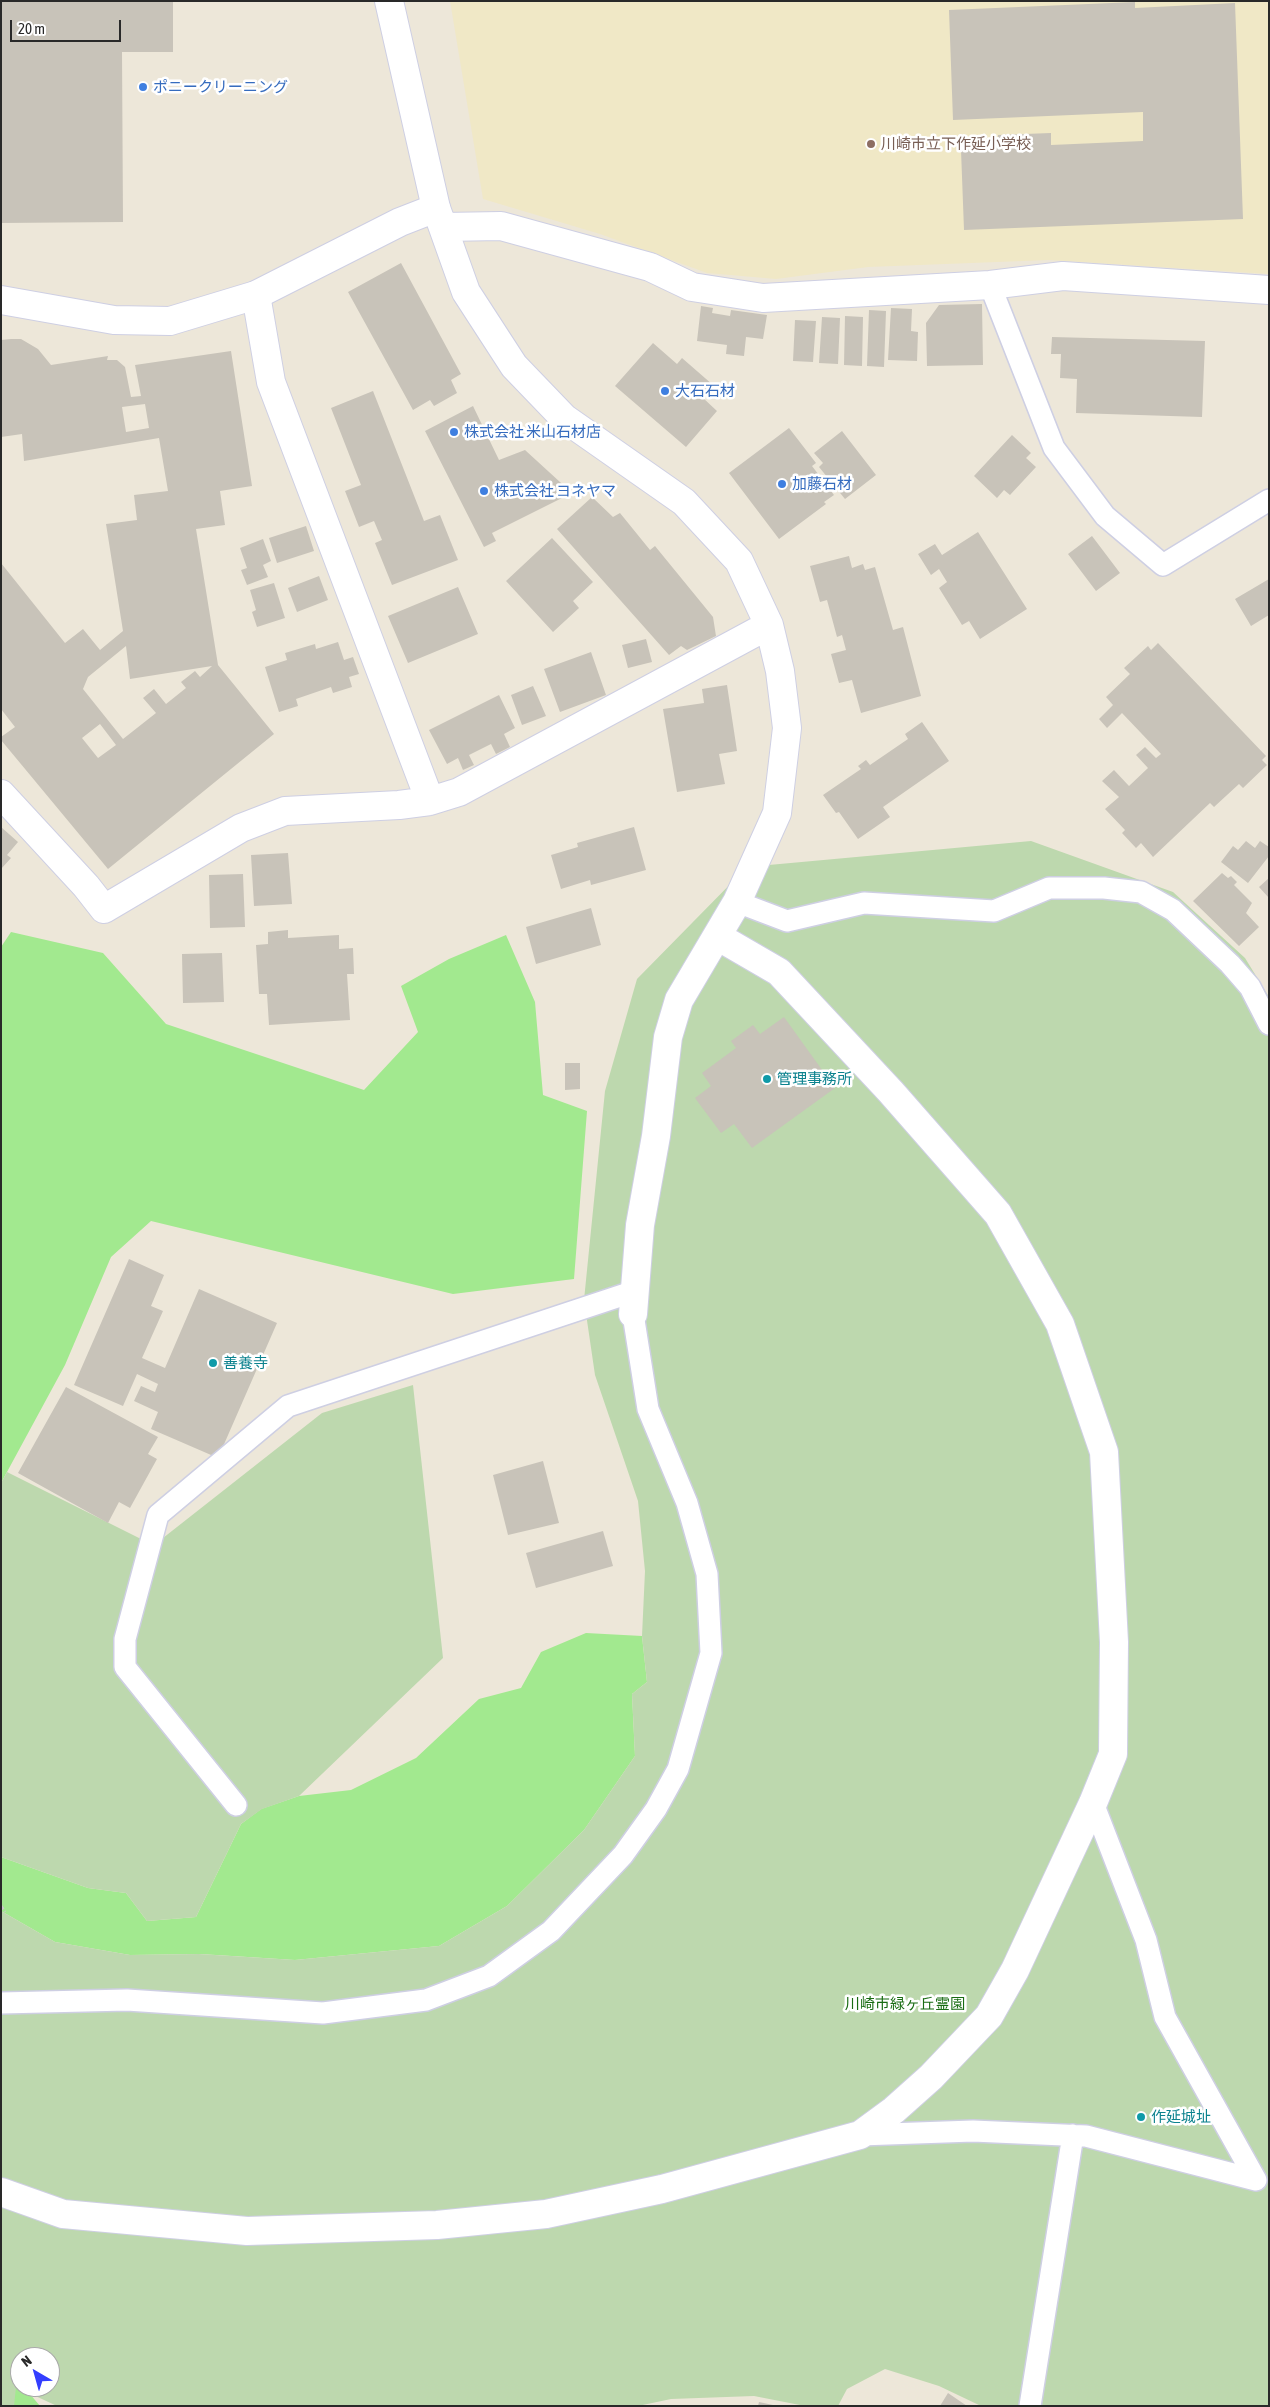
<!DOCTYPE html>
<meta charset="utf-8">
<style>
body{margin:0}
#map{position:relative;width:1270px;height:2407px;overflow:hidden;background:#ede7d9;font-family:"Asap Condensed",sans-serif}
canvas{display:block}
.frame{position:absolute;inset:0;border:2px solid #292929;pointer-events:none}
.north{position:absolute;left:10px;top:2347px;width:50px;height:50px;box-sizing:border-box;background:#fff;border:1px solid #a9a9a9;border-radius:50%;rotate:322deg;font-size:14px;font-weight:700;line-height:20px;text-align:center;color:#292929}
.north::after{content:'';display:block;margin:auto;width:18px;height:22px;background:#333eff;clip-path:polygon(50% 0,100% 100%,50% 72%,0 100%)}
.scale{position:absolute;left:10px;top:20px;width:111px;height:22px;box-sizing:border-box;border:2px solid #292929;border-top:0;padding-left:6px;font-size:15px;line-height:18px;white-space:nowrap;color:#292929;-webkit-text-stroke:4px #fff;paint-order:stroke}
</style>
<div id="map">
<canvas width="1270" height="2407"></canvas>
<div class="frame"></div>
<div class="north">N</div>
<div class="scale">20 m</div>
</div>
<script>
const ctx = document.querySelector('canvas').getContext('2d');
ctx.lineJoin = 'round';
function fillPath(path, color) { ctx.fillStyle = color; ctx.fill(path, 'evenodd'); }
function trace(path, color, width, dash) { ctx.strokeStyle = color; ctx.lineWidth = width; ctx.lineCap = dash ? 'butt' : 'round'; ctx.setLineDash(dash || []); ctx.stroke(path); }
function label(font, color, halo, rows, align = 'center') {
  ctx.font = font + ' "Asap Condensed","Noto Sans JP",sans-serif'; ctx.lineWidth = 5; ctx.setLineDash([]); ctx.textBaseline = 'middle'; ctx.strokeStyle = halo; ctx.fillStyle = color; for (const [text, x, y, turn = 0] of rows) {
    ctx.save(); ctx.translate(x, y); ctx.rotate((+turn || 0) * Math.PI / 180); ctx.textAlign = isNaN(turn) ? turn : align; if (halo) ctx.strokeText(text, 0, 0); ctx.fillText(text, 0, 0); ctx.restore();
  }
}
fillPath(new Path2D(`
 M450,1H1269V274L1049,260L868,267L776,279L707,273L600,234L483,199Z`), '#f0e8c6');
fillPath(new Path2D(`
 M11,932L103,953L166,1024L364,1090L418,1032L401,986L449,959L506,935L535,1002L543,1095L587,1111L574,1279L453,1294L151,1221L111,1257L65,1365L1,1483V947Z
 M586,1633L642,1636L647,1682L632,1694L635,1756L584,1830L507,1906L439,1946L295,1960L200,1954L130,1955L55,1942L1,1911V1857L88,1888L126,1893L147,1921L196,1917L241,1824L261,1809L299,1796L351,1790L416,1758L479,1699L521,1688L541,1652Z
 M1,2360L20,2387H24L40,2406H1Z`), '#a2e98f');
fillPath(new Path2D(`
 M1031,841L1173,892L1245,958L1269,997V2406H981L939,2386L885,2369L847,2389L838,2406H805L754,2396L671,2399L638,2406H57L16,2387L14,2406H1V1911L55,1942L130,1955L199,1954L295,1960L439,1946L507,1906L584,1830L635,1756L632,1694L647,1682L642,1636L645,1571L638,1501L595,1375L584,1300L605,1091L637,979L747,867ZM20,2357H50V2387H20Z
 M413,1385L443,1658L299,1796L262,1809L241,1824L196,1917L147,1921L126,1893L88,1888L1,1857V1483L7,1472L159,1548L163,1538L322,1413Z`), '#bdd8ae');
fillPath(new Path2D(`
 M1,1H173V52H122L123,222L1,223Z
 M1135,2V8L1235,3L1243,219L964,230L961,150L998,148V135L1051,133V145L1143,141V112L953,120L949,10Z
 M401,263L461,374L451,380L457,393L434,406L430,400L413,410L348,292Z
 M982,304L983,365L927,366L926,323L939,305Z
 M701,306L713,308L712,313L730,316L731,310L767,315L763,339L746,337L744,356L726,354L727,345L697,341Z
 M891,308L912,309L911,331L918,332L917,361L888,360Z
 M869,310L886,311L884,367L867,366Z
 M845,316L863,317L862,366L844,365Z
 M822,317L840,318L838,364L819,363Z
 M795,320L816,321L813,362L793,361Z
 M1052,337L1205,341L1202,417L1076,413L1077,379L1060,378L1061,354H1051Z
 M11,339H21L38,349L51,365L108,356L107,360H117L125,367L131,397L141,396L135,365L231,351L252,486L220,491L225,525L196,529L218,665L274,734L108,869L1,740V737L15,727L1,709V563L65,643L83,629L100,650L123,631L106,524L137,520L134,495L168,491L159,438L24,461L22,434L1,437V340ZM145,404L149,428L126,432L122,407ZM126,646L130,679L212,666L200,677L195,671L181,682L186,688L166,704L154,689L143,698L156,713L123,739L83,689L88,677ZM100,724L116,745L98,758L82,738Z
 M653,343L677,364L682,358L713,385L702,397L717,411L686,447L615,386Z
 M373,391L424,521L440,515L458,560L392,585L375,543L382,540L374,521L359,527L345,491L361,485L331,408Z
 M473,406L499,460L525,450L572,493L492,533L496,541L484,547L425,431Z
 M789,428L816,463L812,466L834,495L824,502L826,504L779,539L729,473Z
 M842,431L876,475L845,499L819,467L823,463L814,453Z
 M1012,435L1031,453L1026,458L1036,467L1010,495L1004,490L997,498L974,476Z
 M592,497L613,517L620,513L650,550L655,546L713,617L716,636L687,650L681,646L669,655L557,529Z
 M306,526L314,551L277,563L269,538Z
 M978,532L1027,609L980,639L969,621L962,625L939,588L947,582L939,569L931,575L918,554L935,544L942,555Z
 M1092,536L1120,573L1096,591L1068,554Z
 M552,538L593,582L573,601L579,608L553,632L506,581Z
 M263,539L271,561L263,565L268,577L247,585L241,570L247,568L240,548Z
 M849,556L852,568L863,564L865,570L875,567L893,630L903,627L921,696L861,713L852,680L839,683L831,654L846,650L842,635L837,637L827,600L820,602L810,566Z
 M319,576L328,600L297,612L288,588Z
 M1269,579V615L1251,626L1235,599Z
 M274,583L285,618L257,627L252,612L256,610L250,590Z
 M458,587L478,634L408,663L388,616Z
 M646,639L652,662L628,668L622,645Z
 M338,642L344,660L353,657L359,674L349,677L352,687L333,693L331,687L296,699L298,706L279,712L265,667L287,660L285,653L315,644L316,649Z
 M1158,643L1266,756L1262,760L1267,765L1243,788L1239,784L1214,807L1210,803L1153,857L1141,843L1136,848L1122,833L1125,830L1105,809L1119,797L1102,781L1114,770L1129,786L1148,768L1136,755L1145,747L1156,758L1161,754L1122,713L1107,728L1099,719L1113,705L1106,697L1130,674L1124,668L1148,646L1151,650Z
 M591,652L606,695L560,712L544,669Z
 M727,685L737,751L719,754L725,784L677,792L663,709L704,703L702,689Z
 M533,686L546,716L522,725L511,695Z
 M499,695L515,728L504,734L510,747L496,754L491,744L469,755L474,765L463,770L458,758L447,764L429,730Z
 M922,722L949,761L883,807L890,817L858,839L839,812L836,813L823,795L861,769L858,766L866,760L870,765L908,739L905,734Z
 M1,827L18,842L7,855L11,858L1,869Z
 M634,827L646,870L591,885L590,880L561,889L551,855L578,847L577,843Z
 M1246,841L1255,848L1260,841L1269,847V856L1248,883L1221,862L1233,846L1238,850Z
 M288,853L292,904L254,906L251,855Z
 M1222,873L1228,878L1231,876L1237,882L1234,885L1252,903L1246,913L1259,927L1239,946L1193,901Z
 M243,874L245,927L210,928L209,875Z
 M1269,878V898L1259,887Z
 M591,908L601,945L536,964L526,927Z
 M288,930V938L339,935V949L353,948L354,974H347L350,1020L269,1025L267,994H259L256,945L268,944V932Z
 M222,953L224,1002L183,1003L182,954Z
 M784,1017L835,1088L752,1148L734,1124L721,1133L695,1098L711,1086L702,1073L736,1048L731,1041L753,1025L760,1034Z
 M565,1063H580V1089L565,1090Z
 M129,1259L164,1275L151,1306L163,1311L142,1358L165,1368L199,1289L277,1323L218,1458L151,1429L158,1412L134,1401L141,1386L155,1392L158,1384L137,1374L123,1406L74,1385Z
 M66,1387L158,1437L148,1454L157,1459L130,1508L119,1502L108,1523L18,1473Z
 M543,1461L559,1523L508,1535L493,1475Z
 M603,1531L613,1566L536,1588L526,1553Z
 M948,2393L967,2406H940Z
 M759,2402L773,2405V2406H758Z`), '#c8c3b9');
const service = new Path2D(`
 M990,285L1054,448L1105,516L1163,565L1269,500
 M737,902L787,921L864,903L994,911L1049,888H1104L1141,892L1173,910L1230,964L1250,987L1269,1024
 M236,1805L125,1667V1639L158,1515L288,1406L635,1291
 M1,2003L127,2000L323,2013L426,2000L489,1976L551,1931L623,1855L656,1809L678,1769L711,1653L707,1574L687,1503L648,1409L633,1314
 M860,2135L973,2131L1086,2136L1256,2180L1165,2017L1146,1940L1093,1803
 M1030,2406L1073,2135`);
const minor = new Path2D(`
 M389,1L436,208L466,292L514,366L564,418L684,502L739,561L769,625L780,671L787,728L777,813L737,902L679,1000L668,1037L656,1136L640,1225L633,1314
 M443,227L501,226L650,267L692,287L763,298L990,285L1063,276L1269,290
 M256,295L271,382L430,801
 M1,794L86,886L104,909L241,828L285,811L399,805L430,801L459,792L769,625
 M1,2192L63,2214L247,2231L437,2225L546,2214L662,2189L860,2135L894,2110L931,2077L989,2016L1015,1970L1093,1803L1113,1754L1114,1642L1104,1452L1060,1324L998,1214L891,1092L779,972L717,936`);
const tertiary = new Path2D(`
 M1,300L114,320L170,321L256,295L400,222L436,208`);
trace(service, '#cecfe3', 24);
trace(minor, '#cecfe3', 30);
trace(tertiary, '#cecfe3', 30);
trace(new Path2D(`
 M1,1906L5,1912`), '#ccc', 3, [4, 2.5]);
trace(service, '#fff', 21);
trace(minor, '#fff', 28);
trace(tertiary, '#fff', 28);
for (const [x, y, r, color] of [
 [143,87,5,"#3f7fe0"],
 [871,144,5,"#8d6e63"],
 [665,391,5,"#3f7fe0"],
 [454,432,5,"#3f7fe0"],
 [782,484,5,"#3f7fe0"],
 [484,491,5,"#3f7fe0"],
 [767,1079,5,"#0f9aa8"],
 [213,1363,5,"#0f9aa8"],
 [1141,2117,5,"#0f9aa8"]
]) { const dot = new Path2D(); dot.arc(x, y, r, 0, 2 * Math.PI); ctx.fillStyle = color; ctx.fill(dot); trace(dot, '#fff', 2); }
label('15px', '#366cbe', '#fff', [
 ["ポニークリーニング",153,87],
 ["大石石材",675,391],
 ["株式会社 米山石材店",464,432],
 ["加藤石材",792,484],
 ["株式会社 ヨネヤマ",494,491]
], 'left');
label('15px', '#785e54', '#fff', [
 ["川崎市立下作延小学校",881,144]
], 'left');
label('15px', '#0d838f', '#fff', [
 ["管理事務所",777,1079],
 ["善養寺",223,1363],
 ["作延城址",1151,2117]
], 'left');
label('15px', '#196c13', '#fff', [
 ["川崎市緑ヶ丘霊園",905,2004]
]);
</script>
